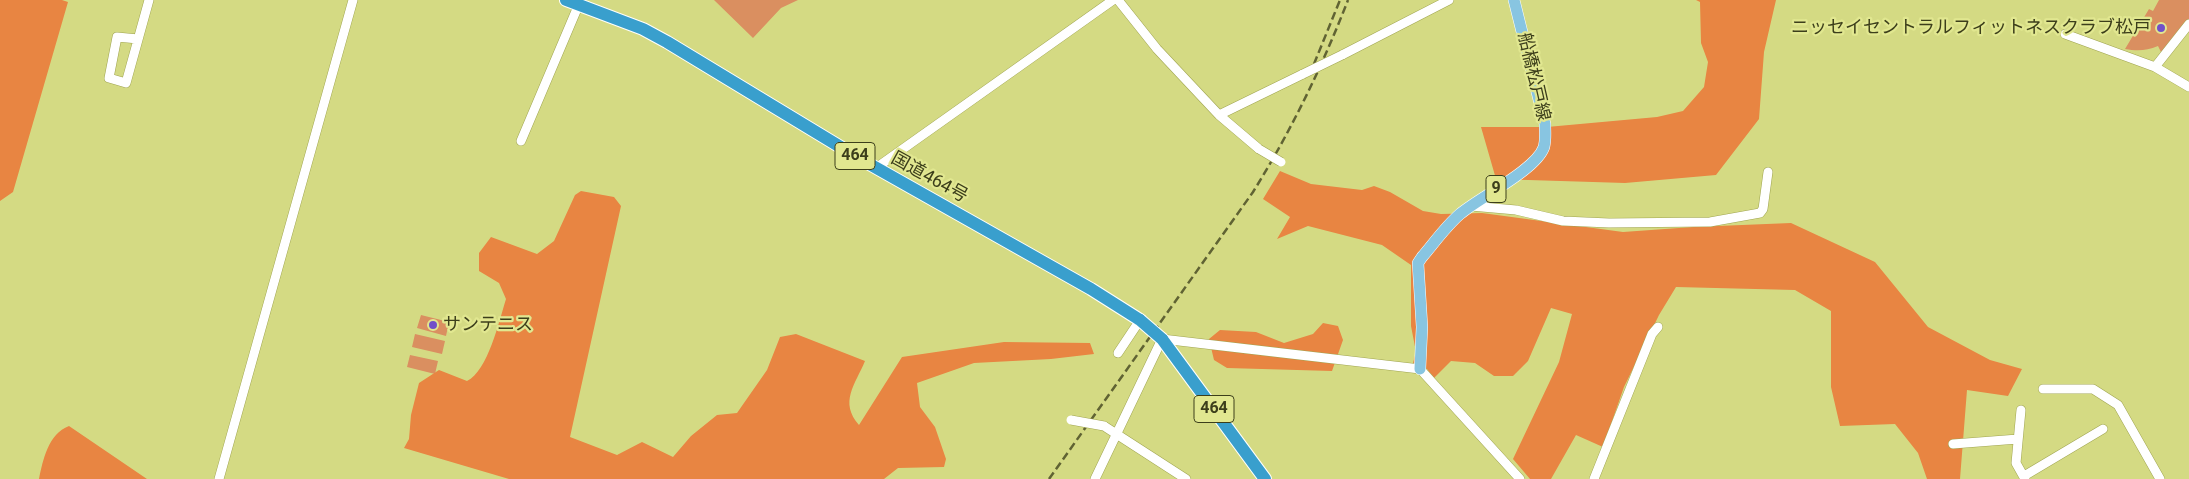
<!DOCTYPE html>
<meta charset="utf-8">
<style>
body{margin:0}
canvas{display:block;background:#d4da83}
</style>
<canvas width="2189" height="479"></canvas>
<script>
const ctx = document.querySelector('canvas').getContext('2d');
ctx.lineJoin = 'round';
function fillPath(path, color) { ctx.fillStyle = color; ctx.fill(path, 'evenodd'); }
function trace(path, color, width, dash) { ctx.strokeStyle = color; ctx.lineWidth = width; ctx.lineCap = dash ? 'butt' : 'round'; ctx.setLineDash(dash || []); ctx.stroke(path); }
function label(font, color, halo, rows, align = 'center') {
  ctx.font = font + ' Roboto,"Noto Sans JP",sans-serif'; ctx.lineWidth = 4.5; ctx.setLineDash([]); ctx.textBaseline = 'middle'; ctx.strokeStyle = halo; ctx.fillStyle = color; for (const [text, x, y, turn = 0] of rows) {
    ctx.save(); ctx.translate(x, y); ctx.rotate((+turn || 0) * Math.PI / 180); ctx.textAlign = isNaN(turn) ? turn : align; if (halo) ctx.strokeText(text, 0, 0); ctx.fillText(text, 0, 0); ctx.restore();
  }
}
fillPath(new Path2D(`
 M714,0H798L781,8L753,38Z
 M2159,0H2189V23L2170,45L2161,52L2158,46C2146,51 2137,51 2125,49L2149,9L2153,11Z
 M421,315L449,322L446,336L417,328Z
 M415,334L445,341L442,354L412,347Z
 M410,355L438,361L435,374L407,367Z`), '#da8f60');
fillPath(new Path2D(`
 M0,0H62L68,2L13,192L0,201Z
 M1696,0H1776L1764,52L1759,119L1716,175L1625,183L1496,179L1481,127H1547L1657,117L1683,111L1704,87L1708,62L1701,43L1700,2Z
 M1280,171L1311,184L1362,190L1374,186L1390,192L1423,211L1441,214L1482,213L1623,232L1693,227L1791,223L1875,262L1928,327L1990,360L2022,369L2008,396L1967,390L1960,479H1927L1918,453L1895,424L1840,426L1831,387V311L1795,290L1676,287L1659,315L1624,387L1603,447L1576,435L1551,479H1530L1513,459L1559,362L1572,314L1551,308L1528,361L1513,376H1494L1475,363L1451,361L1434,378L1427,369L1413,363L1416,352L1411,326V265L1382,245L1308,226L1277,239L1290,217L1263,199Z
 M581,191L614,197L621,206L570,437L617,455L642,442L673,457L691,436L717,415L737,413L767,370L780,337L796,334L865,361C855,385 839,402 859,425L902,357L1004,342L1090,343L1094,354L1051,359L974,363L917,383L920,407L935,427L946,459L944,467L898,468L884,479H509L404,448L409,439L411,415L419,383L439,370L467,381C488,371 499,321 506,299L499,283L479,271V253L491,237L537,254L554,241L575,195Z
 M1323,323L1338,326L1343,340L1332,371L1227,368L1214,360L1209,339L1220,330L1256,332L1284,343L1313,334Z
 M69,426L147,479H39C43,460 48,434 69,426Z`), '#e88542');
const minor = new Path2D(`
 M1118,0L1157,49L1219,115L1303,74
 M2065,34L2155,67L2189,87
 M138,39L117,37L109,78L126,83L149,0
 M1342,55L1449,0
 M2155,67L2189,24
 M1219,115L1259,149
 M521,141L579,4
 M876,168L1113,0
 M1471,206L1516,210L1563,221L1609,223L1710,222L1760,213L1763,209L1768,172
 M1118,353L1140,320
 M2043,389H2093L2118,405L2160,479
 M2021,410L2016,463L2025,479
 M1104,426L1186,479
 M1953,444L2018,439
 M2024,476L2103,429
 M219,479L353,0
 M1095,479L1162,339L1420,369L1520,479
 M1594,479L1652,334L1658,327`);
const major = new Path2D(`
 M1420,369L1422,327L1418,263L1422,257C1434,243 1446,226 1460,214C1480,197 1536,170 1544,147C1546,139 1545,132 1545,124L1514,0`);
const highway = new Path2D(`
 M566,0L643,29L667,42L857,157L1091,289L1140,320
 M1162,339L1265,479`);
trace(minor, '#a0a550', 10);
trace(major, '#fff', 12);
trace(highway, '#fff', 14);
trace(minor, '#fff', 9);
trace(major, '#88c5e1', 11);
trace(highway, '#399fcd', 12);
trace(new Path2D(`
 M1314,64L1340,0
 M1049,479L1253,192C1291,131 1322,67 1348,0`), '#606333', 2.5, [8, 4]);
const minorBridge = new Path2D(`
 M1303,74L1342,55
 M1259,149L1281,162
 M1071,420L1104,426`);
const highwayBridge = new Path2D(`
 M1140,320L1162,339`);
trace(minorBridge, '#a0a550', 10, []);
trace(highwayBridge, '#fff', 14, []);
trace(minorBridge, '#fff', 9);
trace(highwayBridge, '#399fcd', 12);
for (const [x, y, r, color] of [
 [2161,28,5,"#7150c9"],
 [433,325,5,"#7150c9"]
]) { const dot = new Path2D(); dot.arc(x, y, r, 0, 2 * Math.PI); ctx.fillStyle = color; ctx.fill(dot); trace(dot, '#e1e790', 2); }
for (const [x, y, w] of [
 [855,156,40],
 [1496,189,20],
 [1214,409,40]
]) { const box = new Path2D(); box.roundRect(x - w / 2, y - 13.5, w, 27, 4); ctx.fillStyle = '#e1e790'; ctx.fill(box); trace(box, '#3c3e1b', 1); }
label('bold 16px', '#3c3e1b', null, [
 ["464",855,156],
 ["9",1496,189],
 ["464",1214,409]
]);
label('18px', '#3c3e1b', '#e1e790', [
 ["ニッセイセントラルフィットネスクラブ松戸",2151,28],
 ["サンテニス",443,325,"left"]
], 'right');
label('18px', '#3c3e1b', '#e1e790', [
 ["船橋松戸線",1533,77,77],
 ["国道464号",929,178,29]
]);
</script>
